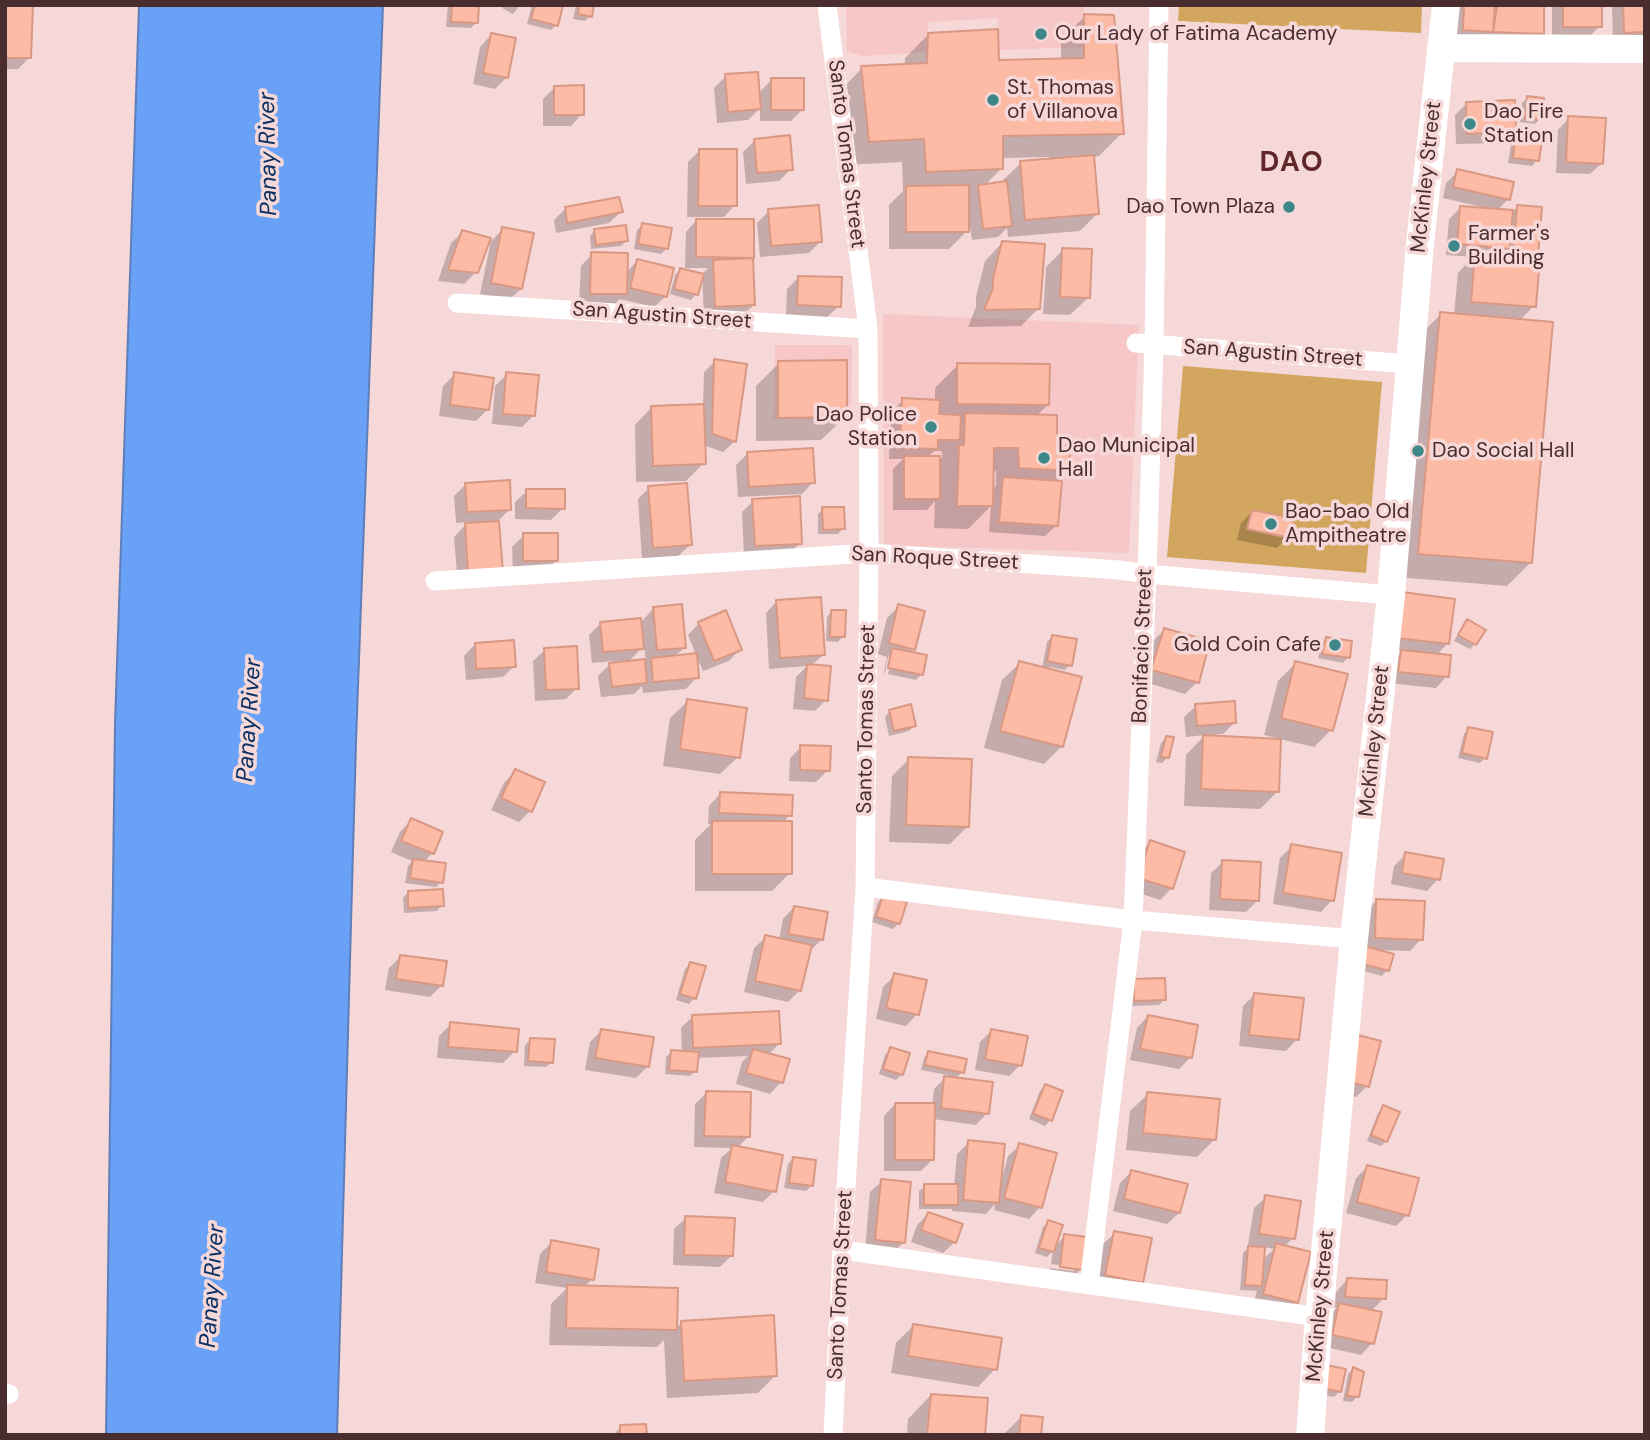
<!DOCTYPE html>
<style>
body{margin:0}
#map{position:relative;width:1650px;height:1440px;overflow:hidden;background:#f5d8d7;font-family:"DM Sans",sans-serif}
canvas{display:block}
.frame{position:absolute;inset:0;border:7px solid #4a2e2f;pointer-events:none}
</style>
<div id="map">
<canvas width="1650" height="1440"></canvas>
<div class="frame"></div>
</div>
<script>
const ctx = document.querySelector('canvas').getContext('2d');
ctx.lineJoin = 'round';
function fillPath(path, color) { ctx.fillStyle = color; ctx.fill(path, 'evenodd'); }
function trace(path, color, width, dash) { ctx.strokeStyle = color; ctx.lineWidth = width; ctx.lineCap = dash ? 'butt' : 'round'; ctx.setLineDash(dash || []); ctx.stroke(path); }
function label(font, color, halo, rows, align = 'center') {
  ctx.font = font + ' "DM Sans",sans-serif'; ctx.lineWidth = 7; ctx.setLineDash([]); ctx.textBaseline = 'middle'; ctx.strokeStyle = halo; ctx.fillStyle = color; for (const [text, x, y, turn = 0] of rows) {
    ctx.save(); ctx.translate(x, y); ctx.rotate((+turn || 0) * Math.PI / 180); ctx.textAlign = isNaN(turn) ? turn : align; if (halo) ctx.strokeText(text, 0, 0); ctx.fillText(text, 0, 0); ctx.restore();
  }
}
fillPath(new Path2D(`
 M846,5H1084V47L999,50L998,18L928,22L927,52L862,56L847,51Z
 M883,314L1139,325L1129,553L884,545Z
 M775,345H852L851,420L774,419Z`), '#f7c6c7');
fillPath(new Path2D(`
 M1179,5H1422L1421,33L1178,21Z
 M1183,366L1382,382L1366,573L1167,557Z`), '#d2a65e');
const water = new Path2D(`
 M139,5H383L356,741L337,1435H106L115,724Z`);
fillPath(water, '#68a1f6');
trace(water, '#5f7eba', 2);
fillPath(new Path2D(`
 M5,5L29,58L18,69H5Z
 M448,5H477L476,23L471,28L446,27Z
 M503,5H520L513,14L502,8Z
 M532,5H562L556,25L551,30L527,24Z
 M576,5H592L590,16L585,21L573,19Z
 M1454,5L1542,7V33L1530,44L1452,41Z
 M1552,5H1600V26L1588,38H1552Z
 M1612,5H1645V42L1613,43Z
 M1085,16L1122,133L1099,156L1093,157L1097,214L1080,231L1008,237L1007,228L998,237L972,240L969,219H967V231L949,249H889V205L903,191L902,162L846,165L839,92L862,68L905,66V58L929,34L997,62L1061,60V40ZM1050,157V160L1021,163L1003,180L1004,183L984,186L1001,169V158Z
 M491,35L507,77L495,89L473,84L480,47Z
 M726,76L758,94L772,79L802,110L791,121H760V108L748,120L717,123L714,88Z
 M555,87L582,114L571,126H543V99Z
 M1527,98L1540,119L1535,124L1520,122L1522,103Z
 M1467,103L1515,131L1503,143L1456,144L1455,115Z
 M1569,118L1602,163L1590,174L1556,173L1558,130Z
 M1516,139L1537,160L1532,166L1508,163L1511,145Z
 M755,140L791,169L779,181L746,184L743,152Z
 M699,151L735,205L724,217H687L688,162Z
 M1458,171L1509,199L1497,210L1512,212L1518,206L1536,255L1532,260L1534,306L1520,320L1530,563L1507,586L1396,577L1418,337L1441,314L1454,315L1458,273L1473,257L1446,255L1449,219L1460,208L1482,209V207L1443,198L1446,183Z
 M565,209L621,212L609,223L556,233L554,220Z
 M769,211L820,242L809,253L760,257L757,223Z
 M697,220L753,221L752,258L754,305L742,316L704,318L702,274L708,268H685L686,232Z
 M643,225L667,248L661,254L634,249L637,230Z
 M503,229L521,289L509,300L480,294L491,241Z
 M595,230L626,241L621,246L591,249L590,236Z
 M463,232L476,272L464,284L438,281L451,243Z
 M1002,243L1039,308L1021,326L968,327L976,307V297L985,261Z
 M1063,250L1088,298L1070,315L1043,314L1046,267Z
 M592,254L626,273L637,261L666,296L654,307L620,299L614,305L579,304L581,266Z
 M680,269L696,294L691,300L670,294L675,275Z
 M799,277L839,306L827,317L786,316L787,289Z
 M715,361L735,441L723,452L703,445L704,463L686,481L636,482L635,425L652,407L703,405L704,372Z
 M779,363L845,417L821,440L756,441V386Z
 M958,365L1048,405L1036,416L1067,470L1054,483L1057,525L1045,536L989,532L991,506L968,529L934,528L935,501L927,510H893V469L903,459H889L891,412L903,400L935,401V388ZM934,451H942V458H927ZM992,471H996V486L991,491Z
 M455,374L488,409L476,421L439,416L443,386Z
 M507,374L534,415L522,427L492,424L495,386Z
 M748,453L813,482L802,494L738,497L736,465Z
 M466,484L510,509L497,522L501,572L458,585L454,537L468,522L456,523L454,496Z
 M649,488L690,545L678,556L642,559L638,499Z
 M527,491L563,508L551,520L515,519V502Z
 M753,501L800,543L789,554L744,557L742,512Z
 M823,509L843,528L838,534H818V514Z
 M1252,512L1288,537L1277,548L1237,540L1241,523Z
 M524,535L557,560L545,571L513,572L512,547Z
 M777,601L823,655L811,666L826,700L815,711L793,709L796,677L807,666L769,669L766,613Z
 M899,606L914,649L909,653L921,675L916,680L888,674L892,657H888L885,673H884L887,657L878,654L887,618Z
 M1391,606L1447,644L1436,656L1447,676L1436,688L1388,683L1390,664L1403,651L1385,649Z
 M654,608L684,648L674,657L696,655L688,635L699,623L740,649L729,661L703,671L696,656L697,677L686,689L643,693L642,686L634,694L601,697L598,676L613,661L592,663L589,635L601,623H640ZM644,646L646,660L628,662Z
 M832,611L843,636L838,642L826,641L827,617Z
 M1468,621L1475,644L1470,649L1454,641L1462,627Z
 M1164,630L1197,682L1185,694L1141,681L1153,641Z
 M1052,637L1070,665L1065,670L1050,667L1049,670L1062,746L1044,764L984,748L1002,680L1020,663L1042,668L1047,642Z
 M1326,639L1348,657L1343,663L1318,658L1321,644Z
 M475,644L514,666L503,677L466,680L464,656Z
 M545,650L577,688L566,699L535,701L533,661Z
 M1296,663L1331,730L1314,747L1280,739L1277,792L1260,809L1184,806L1186,755L1205,735L1186,737L1184,717L1196,706L1235,722L1223,734L1211,735V737L1277,740V738L1264,735L1278,681Z
 M688,701L738,757L720,774L663,766L670,718Z
 M890,711L914,726L909,731L889,736L885,717Z
 M1469,729L1485,758L1480,763L1458,758L1464,734Z
 M1166,738L1167,758L1162,763L1156,762L1161,743Z
 M801,747L828,770L816,782L789,781L790,758Z
 M909,759L967,827L950,844L889,842L892,776Z
 M515,771L530,811L519,822L491,810L504,783Z
 M720,794L790,815L782,823L790,873L772,891H695V840L711,824H708L709,806Z
 M411,820L441,833L432,853L424,862L441,882L436,887L405,883L408,866L412,861L391,852L400,832Z
 M1151,842L1172,888L1160,900L1127,889L1139,854Z
 M1292,846L1332,900L1321,912L1273,904L1280,858Z
 M1406,854L1438,879L1427,891L1391,884L1394,866Z
 M1223,862L1257,901L1246,912L1209,910L1211,873Z
 M408,892L442,905L437,911L404,913L403,898Z
 M883,897L899,923L893,929L872,922L878,902Z
 M1376,901L1421,939L1410,951L1376,950L1387,970L1382,976L1352,968L1365,913Z
 M794,907L822,939L810,951L800,990L788,1002L744,992L754,948L766,937L779,940L783,919Z
 M400,957L442,985L430,997L385,990L389,968Z
 M690,964L694,998L689,1004L676,1000L685,969Z
 M895,975L917,1014L906,1026L876,1019L883,987Z
 M1129,986L1164,1000L1159,1005L1129,1006Z
 M1255,994L1297,1039L1286,1051L1239,1046L1243,1006Z
 M1148,1016L1190,1058L1179,1069L1130,1060L1137,1028Z
 M692,1017L779,1044L768,1055L781,1082L770,1094L736,1084L742,1062L748,1056L697,1058L696,1071L690,1076L665,1074L666,1057L672,1052H682L681,1028Z
 M451,1024L515,1051L503,1063L437,1058L439,1036Z
 M601,1031L648,1066L636,1078L585,1070L590,1042Z
 M991,1031L1020,1065L1009,1076L975,1070L980,1042Z
 M530,1040L552,1062L546,1067L524,1066L525,1045Z
 M890,1049L902,1074L896,1080L879,1074L885,1055Z
 M1347,1049L1367,1086L1356,1097L1335,1092Z
 M929,1052L962,1072L955,1079L987,1113L976,1125L933,1119L932,1160L921,1171H884V1116L895,1104L932,1105L934,1089L948,1075L921,1070L924,1058Z
 M1045,1086L1061,1092L1050,1120L1045,1126L1029,1119L1040,1091Z
 M706,1093L749,1136L737,1148L774,1191L763,1202L714,1193L721,1158L732,1148L694,1147L695,1104Z
 M1148,1094L1215,1139L1197,1157L1126,1150L1130,1111Z
 M1384,1108L1386,1141L1381,1146L1367,1141L1378,1113Z
 M969,1142L999,1182H1001L1008,1156L1020,1145L1040,1207L1029,1219L994,1210L995,1204L986,1214L952,1211V1209H919V1191L925,1186H954L957,1154Z
 M793,1158L811,1186L806,1191L784,1188L788,1164Z
 M1367,1167L1407,1215L1396,1226L1346,1213L1356,1178Z
 M1131,1172L1179,1213L1167,1224L1113,1211L1120,1183Z
 M882,1181L904,1242L892,1253L865,1251L870,1192Z
 M1266,1197L1293,1238L1284,1247L1296,1302L1285,1313L1253,1306L1257,1291L1240,1290L1243,1253L1251,1245H1248L1254,1208ZM1264,1247L1274,1249L1262,1260Z
 M928,1214L955,1242L943,1253L911,1242L917,1225Z
 M686,1218L732,1255L720,1267L673,1265L674,1229Z
 M1048,1222L1054,1247L1065,1236L1081,1269L1070,1281L1049,1278L1053,1251L1047,1257L1035,1253L1043,1227ZM1051,1264L1074,1267V1271L1051,1268Z
 M1115,1233L1141,1282L1095,1287L1103,1244Z
 M552,1242L592,1279L584,1287L675,1329L682,1322L776,1375L758,1393L667,1398L664,1340L657,1347L549,1345L551,1304L567,1288L535,1283L540,1254Z
 M1347,1280L1384,1298L1370,1312L1372,1343L1361,1355L1321,1346L1328,1316L1337,1308H1335L1336,1292Z
 M913,1326L995,1369L978,1387L891,1373L896,1343Z
 M1353,1369L1357,1397L1352,1402L1343,1401L1348,1374Z
 M1316,1371L1340,1391L1334,1397L1311,1392Z
 M931,1395L983,1435H907L908,1419Z
 M1021,1417L1039,1435H1003Z
 M621,1427L645,1435H613Z`), '#0003');
const building = new Path2D(`
 M5,5H33L31,58H5Z
 M452,5H479L478,23L451,22Z
 M535,5H563L558,26L531,19Z
 M579,5H594L592,17L578,14Z
 M1464,5H1495L1493,32L1463,30Z
 M1563,5H1602V27H1563Z
 M1623,5H1645V32L1624,33Z
 M1497,6H1544V34L1493,32Z
 M1084,14L1114,15L1124,134L1003,136V169L926,172L924,139L869,142L861,66L927,63L928,33L998,29L999,60L1084,58Z
 M491,33L516,38L508,78L483,73Z
 M758,72L761,109L728,112L725,74Z
 M771,78H804V110H771Z
 M584,85V115H554V86Z
 M1527,96L1544,98L1542,120L1525,118Z
 M1515,100L1516,132L1467,134L1466,102Z
 M1568,116L1606,118L1603,164L1566,162Z
 M790,135L793,170L757,173L754,139Z
 M1515,137L1542,141L1539,161L1513,158Z
 M699,149H737V206H698Z
 M1094,155L1099,214L1025,220L1020,161Z
 M1457,169L1514,182L1510,200L1453,187Z
 M1007,181L1012,226L983,229L978,185Z
 M969,185V232H906V186Z
 M619,197L623,212L567,223L565,207Z
 M819,205L822,242L771,246L768,209Z
 M1517,205L1542,207L1538,256L1513,254Z
 M1460,206L1513,210L1510,249L1457,244Z
 M696,219H754V258L696,257Z
 M642,223L672,228L668,249L638,244Z
 M626,225L628,241L596,245L594,229Z
 M502,227L534,233L522,289L491,283Z
 M462,230L491,238L478,273L448,270Z
 M1002,241L1045,244L1040,309L984,310L993,288V278Z
 M1062,248L1092,249L1090,298L1060,297Z
 M591,252L628,253L627,294H590Z
 M1475,254L1540,258L1536,307L1471,302Z
 M753,258L755,305L715,307L713,260Z
 M637,259L674,268L667,297L630,288Z
 M680,268L704,274L698,295L674,289Z
 M798,276L842,277L841,307L797,305Z
 M1440,312L1553,322L1532,563L1418,554Z
 M714,359L747,364L736,442L712,434Z
 M847,360V417L778,418V361Z
 M957,363L1050,364L1049,405L957,404Z
 M454,372L494,378L489,410L450,405Z
 M506,372L539,375L535,416L503,414Z
 M902,398L940,400L939,414L961,415L960,440H938V449L900,448Z
 M704,404L706,464L653,466L651,406Z
 M965,413L1057,415V445L1070,446L1069,471L1019,468L1018,448H994L993,506H957L959,445H964Z
 M813,448L815,483L749,487L747,452Z
 M904,456H940V499H904Z
 M1003,477L1062,481L1058,526L999,522Z
 M510,480L511,510L467,512L465,483Z
 M687,483L692,545L653,548L648,486Z
 M526,489H565V509L526,508Z
 M800,496L802,544L755,546L752,499Z
 M822,507H844L845,529L823,530Z
 M1252,510L1294,518L1290,538L1247,529Z
 M499,521L503,572L468,575L465,523Z
 M523,533H558V561H523Z
 M1402,592L1455,599L1449,644L1396,638Z
 M821,597L825,655L780,658L776,600Z
 M682,604L686,648L657,650L653,607Z
 M898,604L925,611L915,650L889,643Z
 M726,610L742,650L714,661L698,622Z
 M831,610H846L845,637H830Z
 M641,618L644,649L603,652L600,622Z
 M1467,619L1486,630L1476,645L1458,635Z
 M1164,628L1210,641L1199,683L1151,670Z
 M1052,635L1077,639L1072,666L1047,661Z
 M1326,637L1352,641L1350,658L1322,654Z
 M514,640L516,667L476,669L475,643Z
 M577,646L579,689L546,690L544,648Z
 M892,648L927,655L923,675L888,668Z
 M1401,650L1451,655L1449,677L1398,672Z
 M697,653L699,678L653,682L651,658Z
 M645,659L647,683L612,687L609,663Z
 M1019,661L1082,677L1063,747L1000,731Z
 M1295,661L1348,674L1333,731L1281,718Z
 M807,664L831,666L828,701L804,698Z
 M687,699L747,708L740,758L680,749Z
 M1235,701L1236,723L1197,726L1195,704Z
 M911,704L916,726L894,731L889,710Z
 M1468,727L1493,732L1487,759L1462,753Z
 M1203,735L1281,739L1279,792L1201,789Z
 M1166,736L1174,737L1169,758L1161,757Z
 M800,745L831,746L830,771L800,770Z
 M908,757L972,759L969,827L906,825Z
 M515,769L545,782L532,812L501,798Z
 M720,792L793,795L792,816L719,813Z
 M411,818L443,832L434,854L401,841Z
 M712,821H792V874H712Z
 M1150,840L1185,852L1173,889L1138,878Z
 M1291,844L1342,853L1334,901L1283,893Z
 M1405,852L1444,859L1440,880L1402,873Z
 M413,859L446,863L443,883L410,878Z
 M1222,860L1261,862L1259,901L1220,899Z
 M443,889L444,906L408,908V891Z
 M883,895L907,902L900,924L876,917Z
 M1376,899L1425,901L1423,940L1375,938Z
 M794,906L828,912L823,940L788,934Z
 M765,935L812,945L801,991L755,981Z
 M1361,945L1394,954L1389,971L1356,962Z
 M400,955L447,961L443,986L396,979Z
 M690,962L706,966L696,999L680,994Z
 M894,973L927,980L919,1015L886,1008Z
 M1165,978L1166,1000L1134,1001V979Z
 M1254,993L1304,998L1299,1040L1249,1035Z
 M779,1011L781,1044L693,1048L692,1015Z
 M1148,1015L1198,1025L1192,1058L1140,1049Z
 M450,1022L519,1029L517,1052L448,1047Z
 M601,1029L654,1037L649,1067L595,1058Z
 M991,1029L1028,1036L1022,1066L985,1059Z
 M1358,1035L1381,1041L1369,1087L1346,1081Z
 M530,1038L555,1039L553,1063L528,1061Z
 M890,1047L910,1053L903,1075L883,1069Z
 M753,1049L790,1059L783,1083L746,1073Z
 M671,1050L699,1052L697,1072L669,1070Z
 M928,1051L967,1059L964,1073L925,1065Z
 M944,1076L993,1082L989,1114L941,1108Z
 M1045,1084L1063,1091L1052,1121L1033,1114Z
 M706,1091L751,1092L750,1137L704,1136Z
 M1147,1092L1220,1099L1216,1140L1143,1133Z
 M895,1103H935L934,1160H895Z
 M1383,1105L1400,1112L1387,1142L1371,1135Z
 M968,1140L1005,1144L999,1203L963,1200Z
 M1019,1143L1057,1153L1042,1208L1004,1198Z
 M732,1145L783,1155L776,1192L725,1182Z
 M793,1157L816,1160L813,1186L789,1183Z
 M1367,1165L1419,1178L1409,1216L1357,1202Z
 M1131,1170L1188,1184L1180,1213L1124,1199Z
 M881,1179L911,1182L905,1243L875,1240Z
 M924,1184H958V1205H924Z
 M1265,1195L1301,1201L1295,1239L1259,1234Z
 M928,1212L963,1224L956,1243L921,1230Z
 M685,1216L735,1218L733,1256L684,1255Z
 M1048,1220L1063,1225L1054,1252L1039,1248Z
 M1114,1231L1152,1238L1143,1283L1105,1275Z
 M1064,1234L1087,1237L1083,1270L1060,1267Z
 M551,1240L599,1249L594,1280L546,1272Z
 M1276,1243L1311,1252L1298,1303L1263,1294Z
 M1248,1246L1265,1247L1262,1286L1245,1285Z
 M1347,1278L1387,1280L1386,1299L1345,1297Z
 M567,1285L678,1288L677,1330L566,1328Z
 M1339,1303L1382,1312L1374,1344L1332,1335Z
 M774,1315L777,1376L684,1381L681,1321Z
 M913,1324L1002,1338L997,1370L908,1356Z
 M1321,1364L1346,1369L1341,1392L1315,1387Z
 M1353,1367L1364,1372L1359,1397L1347,1396Z
 M931,1394L988,1398L985,1435H927Z
 M1021,1415L1043,1417L1041,1435H1019Z
 M646,1424L647,1435H620V1425Z`);
fillPath(building, '#fdbaa5');
trace(building, '#d99884', 2);
trace(new Path2D(`
 M827,5L868,329L869,553L865,887L842,1250L833,1435
 M457,303L868,329
 M1136,343L1410,364
 M435,581L869,553L1119,570L1147,574L1391,595
 M865,887L1133,920L1354,939
 M842,1250L1319,1317
 M1089,1285L1133,920L1147,574L1154,345L1159,5
 M5,1393L9,1394`), '#fff', 19);
trace(new Path2D(`
 M1441,48L1645,49
 M1310,1435L1319,1317L1354,939L1391,595L1420,244L1446,5`), '#fff', 28);
for (const [x, y, r, color] of [
 [1041,34,7,"#3e8789"],
 [993,100,7,"#3e8789"],
 [1470,124,7,"#3e8789"],
 [1289,207,7,"#3e8789"],
 [1454,246,7,"#3e8789"],
 [931,427,7,"#3e8789"],
 [1418,451,7,"#3e8789"],
 [1044,458,7,"#3e8789"],
 [1271,524,7,"#3e8789"],
 [1335,645,7,"#3e8789"]
]) { const dot = new Path2D(); dot.arc(x, y, r, 0, 2 * Math.PI); ctx.fillStyle = color; ctx.fill(dot); trace(dot, '#f5d8d7', 2.5); }
label('21px', '#4a2e2f', '#f5d8d7', [
 ["Our Lady of Fatima Academy",1055,34],
 ["St. Thomas",1007,88],
 ["of Villanova",1007,112],
 ["Dao Fire",1484,112],
 ["Station",1484,136],
 ["Dao Town Plaza",1275,207,"right"],
 ["Farmer's",1468,234],
 ["Building",1468,258],
 ["Dao Police",917,415,"right"],
 ["Station",917,439,"right"],
 ["Dao Municipal",1058,446],
 ["Hall",1058,470],
 ["Dao Social Hall",1432,451],
 ["Bao-bao Old",1285,512],
 ["Ampitheatre",1285,536],
 ["Gold Coin Cafe",1321,645,"right"]
], 'left');
label('21px', '#4a2e2f', '#f5d8d7', [
 ["Santo Tomas Street",846,154,83],
 ["McKinley Street",1427,177,-84],
 ["San Agustin Street",662,316,4],
 ["San Agustin Street",1273,354,4],
 ["San Roque Street",935,559,3],
 ["Bonifacio Street",1143,646,-88],
 ["Santo Tomas Street",867,719,-89],
 ["McKinley Street",1375,741,-84],
 ["Santo Tomas Street",841,1285,-87],
 ["McKinley Street",1321,1306,-85]
]);
label('italic 23px', '#0a3064', '#f5d8d7', [
 ["Panay River",269,154,-91],
 ["Panay River",250,720,-86],
 ["Panay River",213,1286,-86]
]);
ctx.letterSpacing = '2px';
label('bold 28px', '#60272b', '#f5d8d7', [
 ["DAO",1292,164]
]);
ctx.letterSpacing = '0px';
</script>
